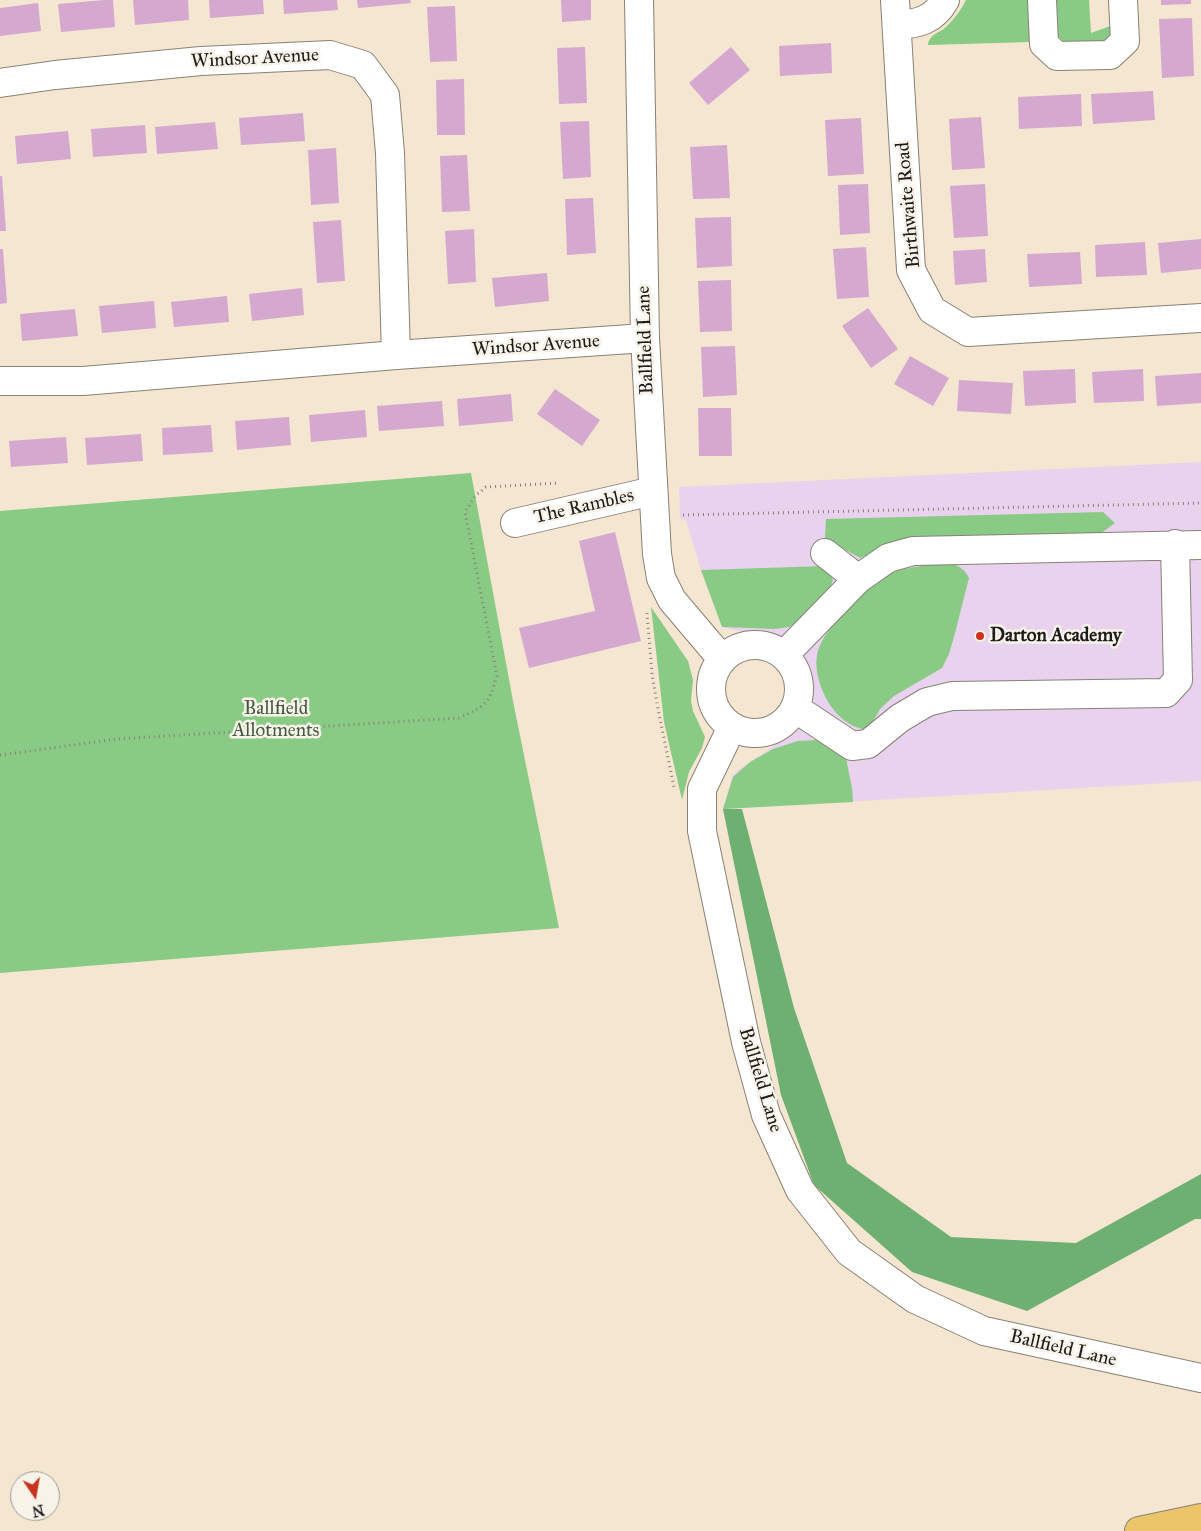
<!DOCTYPE html>
<style>
body{margin:0}
#map{position:relative;width:1201px;height:1531px;overflow:hidden;background:#f4e6d0;font-family:"IM FELL Great Primer",serif}
canvas{display:block}
.north{position:absolute;left:10px;top:1471px;width:50px;height:50px;box-sizing:border-box;background:#f7f3e8;border:1px solid #9f9d96;border-radius:50%;rotate:168deg;font-size:14px;font-weight:700;line-height:20px;text-align:center;color:#1c1c1c}
.north::after{content:'';display:block;margin:auto;width:18px;height:22px;background:#c8321e;clip-path:polygon(50% 0,100% 100%,50% 72%,0 100%)}
</style>
<div id="map">
<canvas width="1201" height="1531"></canvas>
<div class="north">N</div>
</div>
<script>
const ctx = document.querySelector('canvas').getContext('2d');
ctx.lineJoin = 'round';
function fillPath(path, color) { ctx.fillStyle = color; ctx.fill(path, 'evenodd'); }
function trace(path, color, width, dash) { ctx.strokeStyle = color; ctx.lineWidth = width; ctx.lineCap = dash ? 'butt' : 'round'; ctx.setLineDash(dash || []); ctx.stroke(path); }
function label(font, color, halo, rows, align = 'center') {
  ctx.font = font + ' "IM FELL Great Primer",serif'; ctx.lineWidth = 5; ctx.setLineDash([]); ctx.textBaseline = 'middle'; ctx.strokeStyle = halo; ctx.fillStyle = color; for (const [text, x, y, turn = 0] of rows) {
    ctx.save(); ctx.translate(x, y); ctx.rotate((+turn || 0) * Math.PI / 180); ctx.textAlign = isNaN(turn) ? turn : align; if (halo) ctx.strokeText(text, 0, 0); ctx.fillText(text, 0, 0); ctx.restore();
  }
}
fillPath(new Path2D(`
 M1201,462V781L723,809L733,774L814,718L797,645L722,627L701,570L686,520L680,519L679,487Z`), '#e9d2ed');
fillPath(new Path2D(`
 M966,0H1028L1031,42L928,45C929,34 940,33 947,26C955,18 961,10 966,0Z
 M1052,0H1089L1091,33L1113,25L1111,33L1107,40L1099,44L1065,43L1055,33Z
 M471,473L513,701L559,928L0,973V511Z
 M1103,512L1115,523L1100,534L880,549L860,558L825,538L826,519Z
 M926,565C943,565 960,559 969,578L955,633L949,654L942,668L894,696L880,709L871,725L862,729C845,725 831,710 824,694C806,652 822,636 851,607C858,599 866,588 875,582C889,571 908,568 926,565Z
 M825,566L833,580L828,593L803,619L789,627L775,629L722,627L701,570Z
 M651,607L688,661L693,680L691,701L693,711L705,737L702,748L689,772L682,800L664,722Z
 M815,740L830,743L845,753L852,788L853,802L723,809L733,777L750,762L773,749L798,741Z`), '#89cb84');
fillPath(new Path2D(`
 M723,809H742L794,1008L847,1163L951,1237L1076,1243L1201,1174V1219H1195L1027,1311L912,1272L814,1185L781,1095Z`), '#6eaf72');
fillPath(new Path2D(`
 M104,0H113L115,27L61,32L58,4Z
 M133,0H188L189,20L135,25Z
 M209,0H263L264,14L210,18Z
 M283,0H337L338,10L284,14Z
 M357,0H410L411,3L358,8Z
 M561,0H591V20L562,22Z
 M1161,0H1191V4L1161,5Z
 M38,3L41,31L0,36V8Z
 M455,6L457,61L430,62L427,7Z
 M1192,18L1194,76L1162,78L1159,19Z
 M831,43L832,73L780,76L779,46Z
 M585,47L587,103L559,104L557,48Z
 M731,47L750,70L708,105L689,83Z
 M464,79L465,135H437L436,80Z
 M1153,91L1155,120L1093,124L1091,94Z
 M1081,94L1082,126L1019,129L1018,97Z
 M303,113L305,141L241,145L239,118Z
 M981,117L985,168L952,170L949,119Z
 M861,118L864,174L828,176L825,120Z
 M589,121L591,177L563,179L560,122Z
 M215,122L218,149L157,154L155,127Z
 M145,125L147,153L93,157L91,129Z
 M68,131L71,159L17,164L15,136Z
 M727,145L730,198L693,199L690,147Z
 M336,148L339,203L311,205L308,150Z
 M467,155L470,211L442,212L440,156Z
 M0,176H2L6,231H0Z
 M868,184L870,233L840,235L838,185Z
 M985,184L988,236L954,238L950,186Z
 M593,198L596,253L567,255L565,199Z
 M731,217L732,266L697,268L695,218Z
 M341,220L345,281L317,283L313,222Z
 M474,229L476,282L448,284L445,231Z
 M1201,239V269L1161,273L1158,243Z
 M1145,242L1147,275L1096,277L1095,245Z
 M866,247L869,297L837,299L833,249Z
 M0,249H3L7,303L0,304Z
 M985,249L987,282L955,285L953,251Z
 M1080,252L1082,284L1029,287L1027,254Z
 M547,273L549,301L495,307L492,278Z
 M731,280L732,331L700,332L698,281Z
 M302,288L304,315L252,321L249,294Z
 M227,296L229,322L174,327L171,302Z
 M154,301L156,328L102,333L99,306Z
 M868,308L898,349L871,368L842,326Z
 M75,309L78,336L22,341L20,314Z
 M735,346L737,395L703,397L701,347Z
 M910,356L949,378L933,406L894,384Z
 M1075,369L1076,403L1025,406L1023,371Z
 M1143,369L1144,401L1094,403L1092,372Z
 M1201,373V403L1157,406L1155,376Z
 M959,380L1013,383L1011,414L957,411Z
 M555,389L600,420L582,446L537,414Z
 M511,394L513,421L459,426L457,399Z
 M442,401L444,426L379,431L377,406Z
 M698,408H731L732,456H699Z
 M365,410L367,437L311,442L309,415Z
 M289,417L291,445L237,450L235,421Z
 M211,425L213,452L163,455L162,428Z
 M141,434L143,461L87,465L85,438Z
 M66,437L68,463L11,467L9,441Z
 M615,532L641,641L529,668L519,628L595,611L579,541Z`), '#d5a8d0');
const minor = new Path2D(`
 M639,0L645,338L657,554L661,578L672,600L722,659
 M895,0L911,270L932,310L968,332L1201,318
 M1042,0L1044,44L1057,56L1110,55L1125,41L1123,0
 M897,25C918,24 934,20 945,0
 M0,83L55,75L201,61L330,55L363,65L385,95L390,153L396,355
 M0,381H83L396,355L645,338
 M515,523L653,491
 M825,553L858,579
 M711 689a44 44 0 1 1 88 0a44 44 0 1 1-88 0Z
 M784,655L858,579L888,558L913,551L1201,545
 M795,708L852,746L868,744L900,718L927,702L952,696L1166,693L1178,680L1175,544
 M732,727L702,789V831L746,1042L766,1115L800,1190L849,1252L915,1299L984,1331L1201,1378`);
const highway = new Path2D(`
 M1139,1531L1201,1518`);
trace(minor, '#888176', 30);
trace(highway, '#888176', 30);
trace(new Path2D(`
 M683,515L1201,503
 M647,613L652,674L658,709L674,787
 M0,755L117,739L459,718C486,706 488,705 497,676L465,512L475,496L486,487L559,483`), '#888176', 3, [1, 4]);
trace(minor, '#fff', 28);
trace(highway, '#ecc569', 28);
for (const [x, y, r, color] of [
 [980,636,5,"#c8321e"]
]) { const dot = new Path2D(); dot.arc(x, y, r, 0, 2 * Math.PI); ctx.fillStyle = color; ctx.fill(dot); trace(dot, '#f7f3e8', 2); }
label('19px', '#1c1c1c', '#f7f3e8', [
 ["Windsor Avenue",255,59,-3],
 ["Birthwaite Road",909,205,-95],
 ["Ballfield Lane",646,340,-92],
 ["Windsor Avenue",536,346,-4],
 ["The Rambles",584,507,-13],
 ["Ballfield Lane",760,1080,73],
 ["Ballfield Lane",1063,1349,13]
]);
label('bold 19px', '#1c1c1c', '#f7f3e8', [
 ["Darton Academy",990,636]
], 'left');
label('19px', '#425940', '#f7f3e8', [
 ["Ballfield",276,709],
 ["Allotments",276,731]
]);
</script>
